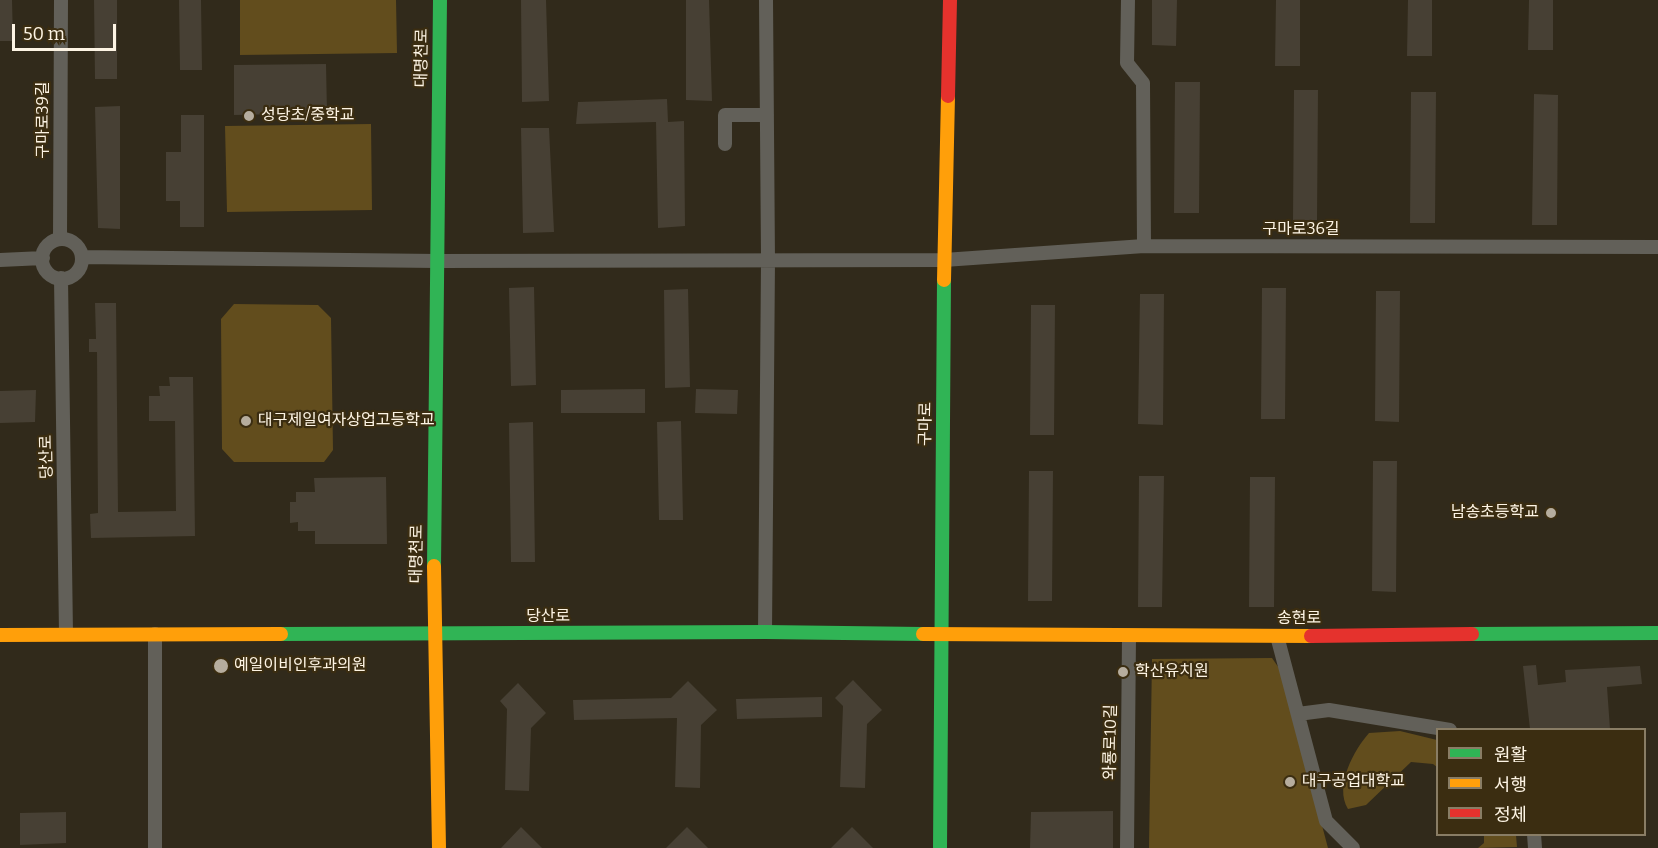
<!DOCTYPE html>
<meta charset="utf-8">
<style>
body{margin:0}
#map{position:relative;width:1658px;height:848px;overflow:hidden;background:#312a1b;font-family:Bitter,"Noto Sans KR",serif}
canvas{display:block}
.legend{position:absolute;left:1436px;top:728px;width:210px;height:108px;box-sizing:border-box;background:#3b2d11;border:2px solid #897d65;margin:0;padding:8px 10px;list-style:none;font-size:18px;color:#fdf4e4}
.legend li{display:flex;align-items:center;gap:12px;height:30px}
.legend b{width:30px;border:2px solid #897d65}
.scale{position:absolute;left:12px;top:24px;width:104px;height:27px;box-sizing:border-box;border:3px solid #fdf4e4;border-top:0;padding-left:8px;font-size:18px;line-height:21px;white-space:nowrap;color:#fdf4e4;-webkit-text-stroke:4px #3b2d11;paint-order:stroke}
</style>
<div id="map">
<canvas width="1658" height="848"></canvas>
<ul class="legend">
<li><b style="height:8px;background:#30b455"></b>원활</li>
<li><b style="height:8px;background:#ff9f0a"></b>서행</li>
<li><b style="height:8px;background:#e5322d"></b>정체</li>
</ul>
<div class="scale">50 m</div>
</div>
<script>
const ctx = document.querySelector('canvas').getContext('2d');
ctx.lineJoin = 'round';
function fillPath(path, color) { ctx.fillStyle = color; ctx.fill(path, 'evenodd'); }
function trace(path, color, width, dash) { ctx.strokeStyle = color; ctx.lineWidth = width; ctx.lineCap = dash ? 'butt' : 'round'; ctx.setLineDash(dash || []); ctx.stroke(path); }
function label(font, color, halo, rows, align = 'center') {
  ctx.font = font + ' Bitter,"Noto Sans KR",serif'; ctx.lineWidth = 4.5; ctx.setLineDash([]); ctx.textBaseline = 'middle'; ctx.strokeStyle = halo; ctx.fillStyle = color; for (const [text, x, y, turn = 0] of rows) {
    ctx.save(); ctx.translate(x, y); ctx.rotate((+turn || 0) * Math.PI / 180); ctx.textAlign = isNaN(turn) ? turn : align; if (halo) ctx.strokeText(text, 0, 0); ctx.fillText(text, 0, 0); ctx.restore();
  }
}
fillPath(new Path2D(`
 M240,0H396L397,53L240,55Z
 M371,124L372,210L227,212L225,126Z
 M234,304L318,305L331,318L333,450L324,462H234L222,449L221,319Z
 M1272,658L1281,671L1328,848H1149L1152,659Z
 M1400,731L1437,740V767L1433,764L1411,762L1366,805L1348,809C1334,786 1354,750 1369,733Z
 M1484,835H1516L1517,847L1478,848L1484,843Z`), '#624d1d');
fillPath(new Path2D(`
 M0,0H12L13,41H0Z
 M94,0H117V79H95Z
 M179,0H201L202,70H180Z
 M521,0H546L549,101L522,102Z
 M686,0H709L712,101L686,100Z
 M1152,0H1177L1176,46L1152,45Z
 M1276,0H1300V66H1275Z
 M1408,0H1432V56H1407Z
 M1529,0H1553V50H1528Z
 M326,64L327,113L234,115V65Z
 M1175,82H1200L1199,213H1174Z
 M1294,90H1318L1317,220H1293Z
 M1411,92H1436L1435,223H1410Z
 M1534,94L1558,95L1557,225H1532Z
 M667,99L668,122L684,121L685,226L658,228L656,122L576,124L578,102Z
 M120,106V229L98,228L95,107Z
 M181,115H204V227H180V201H166V152H181Z
 M521,128H549L554,232L523,233Z
 M534,287L536,385L511,386L509,288Z
 M1262,288H1286L1285,419H1261Z
 M688,289L690,387L665,388L664,290Z
 M1376,291H1400L1399,422L1375,421Z
 M1140,294H1164L1163,425L1138,424Z
 M95,303H116L118,512L176,511L175,421H149V396H160L159,386H170L169,377H193L195,536L91,538L90,514L98,513L97,352H89V339H96Z
 M1031,305H1055L1054,435H1030Z
 M645,389V413H561V390Z
 M696,389L738,390L737,414L695,413Z
 M36,390L35,422L0,423V391Z
 M681,421L683,520H659L657,422Z
 M533,422L535,562H511L509,423Z
 M1373,461H1397L1396,592L1372,591Z
 M1029,471H1053L1052,601H1028Z
 M1139,476H1164L1162,607H1138Z
 M386,477L387,544H315V531H298V522L290,523V502H296V492H315L314,478Z
 M1250,477H1275L1274,607H1249Z
 M1536,665L1538,685L1566,682L1565,670L1640,666L1642,684L1607,687L1610,729H1530L1523,666Z
 M853,680L882,710L867,724L865,788L840,787L843,706L835,698Z
 M688,681L717,710L701,725L700,788L675,787L677,718L574,720L573,700L671,698Z
 M518,683L546,713L531,728L529,791L505,790L507,709L500,701Z
 M822,697V717L737,719L736,699Z
 M1113,811V848H1030L1031,812Z
 M66,812V843L20,845V813Z
 M521,827L542,848H501Z
 M687,827L708,848H666Z
 M852,827L873,848H831Z`), '#474034');
trace(new Path2D(`
 M1128,0L1127,63L1143,83L1144,246
 M725,144V115H767
 M60,239L61,0
 M42 259a20 20 0 1 1 40 0a20 20 0 1 1-40 0Z
 M82,257L437,261L944,260L1144,246L1658,247
 M0,260L43,258
 M61,278L66,634
 M765,632L768,260L766,0
 M1277,636L1326,821L1353,848
 M1298,714L1329,710L1450,730
 M1534,834L1535,848
 M155,848V634
 M1127,848L1129,637`), '#626059', 14);
trace(new Path2D(`
 M434,566L440,0
 M281,634L765,632L923,634
 M1472,634L1658,633
 M940,848L944,280`), '#30b455', 14);
trace(new Path2D(`
 M944,280L948,96
 M434,566L439,848
 M923,634L1311,636
 M0,635L281,634`), '#ff9f0a', 14);
trace(new Path2D(`
 M948,96L950,0
 M1311,636L1472,634`), '#e5322d', 14);
for (const [x, y, r, color] of [
 [249,116,6,"#b6ad9e"],
 [246,421,6,"#b6ad9e"],
 [1551,513,6,"#b6ad9e"],
 [221,666,8,"#b6ad9e"],
 [1123,672,6,"#b6ad9e"],
 [1290,782,6,"#b6ad9e"]
]) { const dot = new Path2D(); dot.arc(x, y, r, 0, 2 * Math.PI); ctx.fillStyle = color; ctx.fill(dot); trace(dot, '#3b2d11', 2); }
label('16px', '#fdf4e4', '#3b2d11', [
 ["대명천로",422,58,-89],
 ["구마로39길",44,120,-90],
 ["구마로36길",1301,230],
 ["구마로",926,424,-89],
 ["당산로",47,457,-91],
 ["대명천로",417,554,-89],
 ["당산로",548,617],
 ["송현로",1299,619],
 ["와룡로10길",1111,742,-89]
]);
label('16px', '#fdf4e4', '#3b2d11', [
 ["성당초/중학교",261,116],
 ["대구제일여자상업고등학교",258,421],
 ["남송초등학교",1539,513,"right"],
 ["예일이비인후과의원",234,666],
 ["학산유치원",1135,672],
 ["대구공업대학교",1302,782]
], 'left');
</script>
